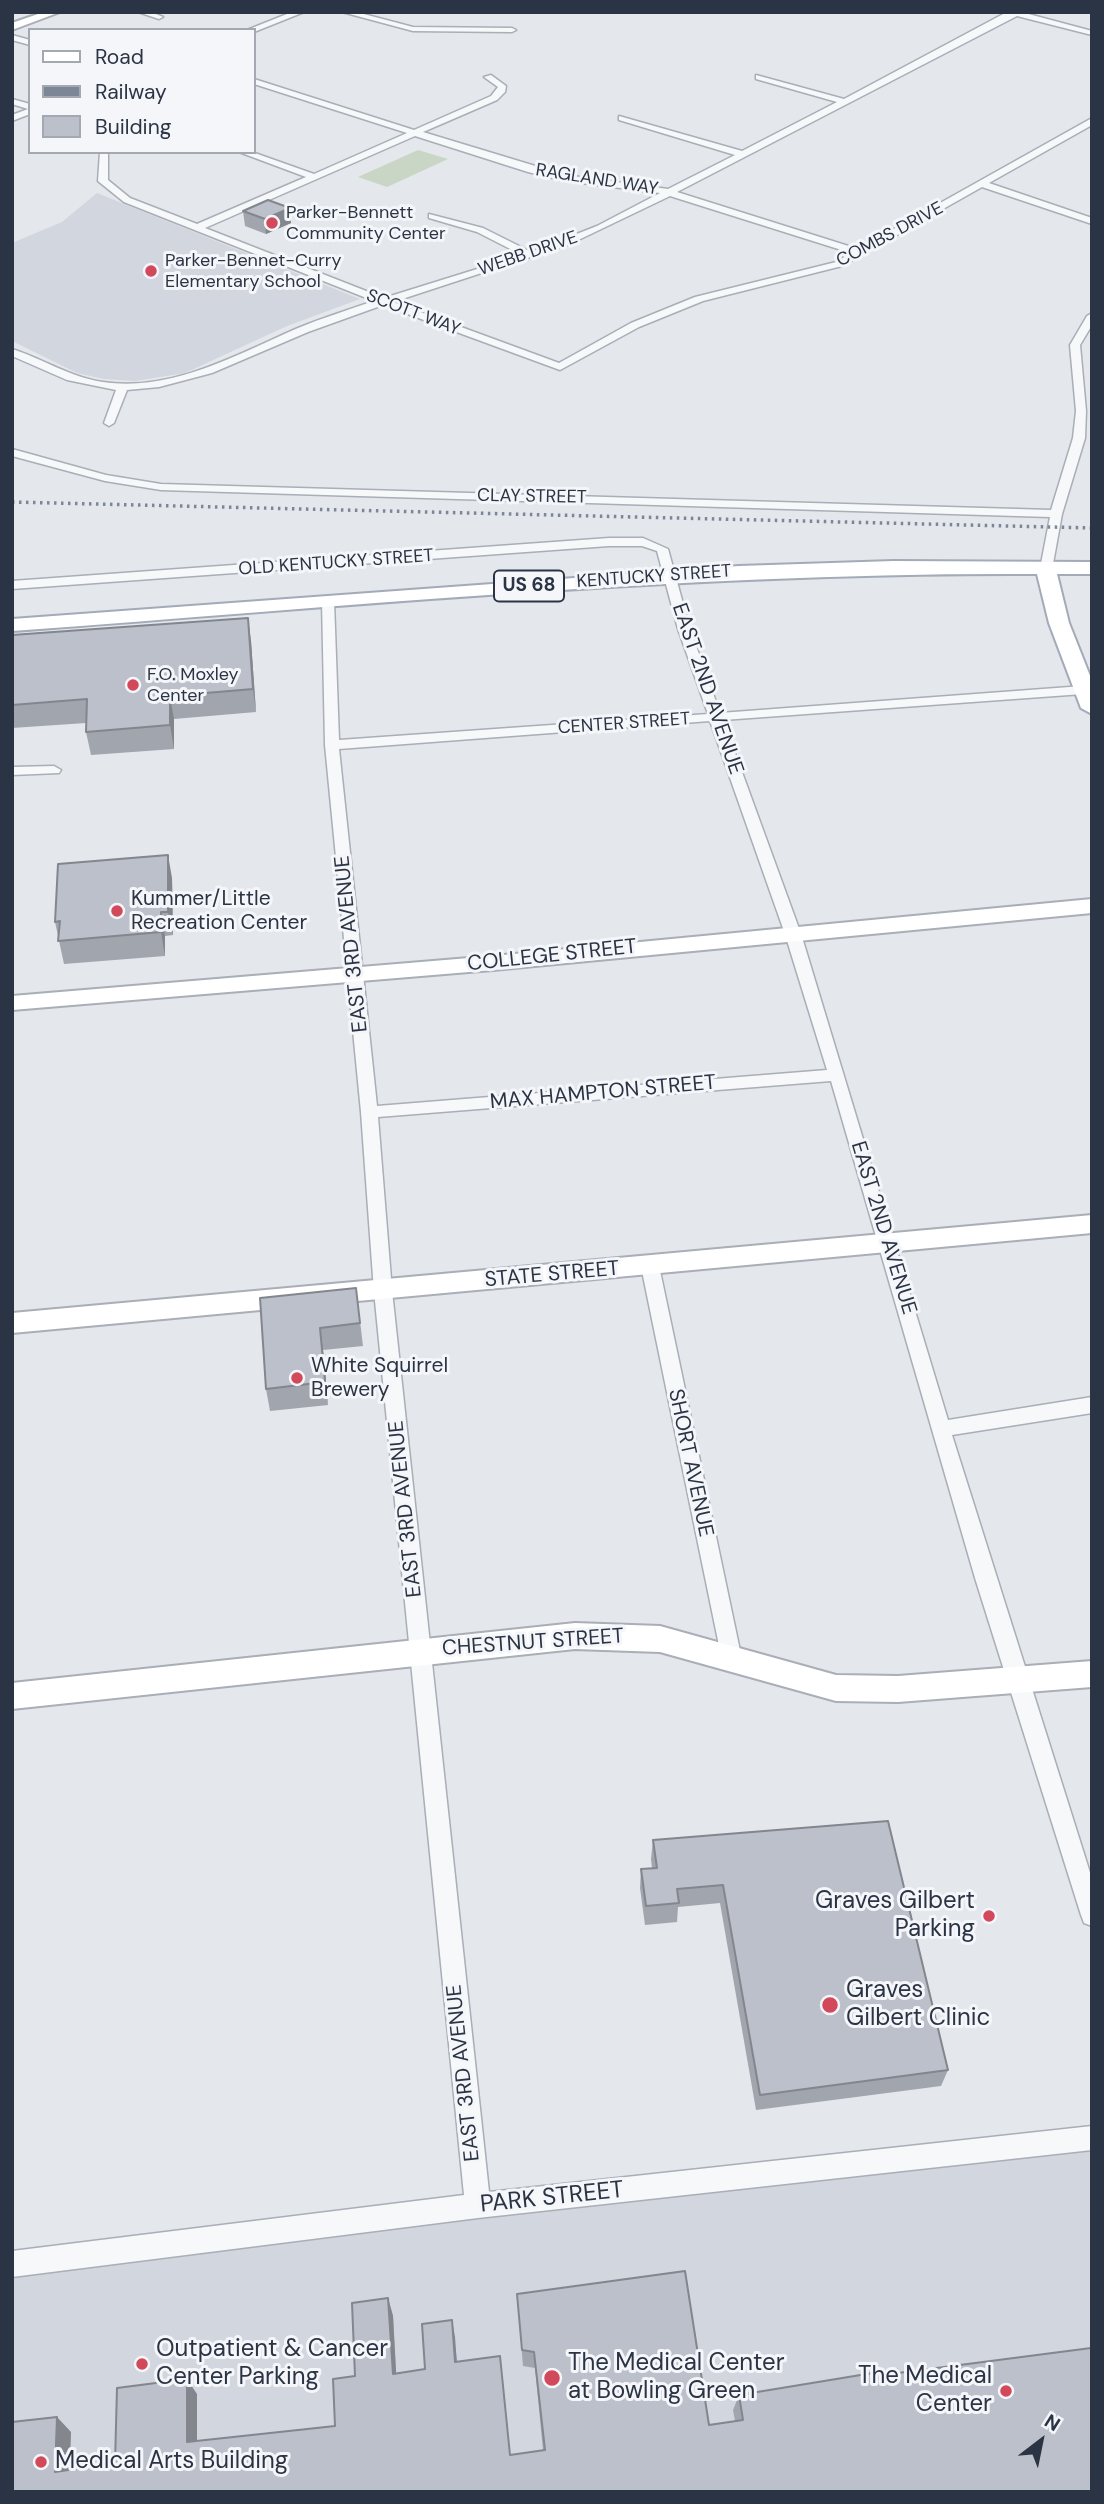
<!DOCTYPE html>
<style>
body{margin:0}
#map{position:relative;width:1104px;height:2504px;overflow:hidden;background:#e4e7ec;font-family:"DM Sans",sans-serif}
canvas{display:block}
.frame{position:absolute;inset:0;border:14px solid #2b3445;pointer-events:none}
.legend{position:absolute;left:28px;top:28px;width:228px;height:126px;box-sizing:border-box;background:#f4f6f9;border:2px solid #a4a8b1;margin:0;padding:9px 12px;list-style:none;font-size:21px;color:#2b3445}
.legend li{display:flex;align-items:center;gap:14px;height:35px}
.legend b{width:35px;border:2px solid #a4a8b1}
.north{position:absolute;left:1006px;top:2406px;width:70px;height:70px;-webkit-text-stroke:5px #f4f6f9;paint-order:stroke;rotate:32deg;font-size:19px;font-weight:700;line-height:28px;text-align:center;color:#2b3445}
.north::after{content:'';display:block;margin:auto;width:24px;height:32px;background:#2b3445;clip-path:polygon(50% 0,100% 100%,50% 72%,0 100%)}
</style>
<div id="map">
<canvas width="1104" height="2504"></canvas>
<div class="frame"></div>
<ul class="legend">
<li><b style="height:9px;background:#fff"></b>Road</li>
<li><b style="height:9px;background:#7d8696"></b>Railway</li>
<li><b style="height:19px;background:#bbc0ca"></b>Building</li>
</ul>
<div class="north">N</div>
</div>
<script>
const ctx = document.querySelector('canvas').getContext('2d');
ctx.lineJoin = 'round';
function fillPath(path, color) { ctx.fillStyle = color; ctx.fill(path, 'evenodd'); }
function trace(path, color, width, dash) { ctx.strokeStyle = color; ctx.lineWidth = width; ctx.lineCap = dash ? 'butt' : 'round'; ctx.setLineDash(dash || []); ctx.stroke(path); }
function label(font, color, halo, rows, align = 'center') {
  ctx.font = font + ' "DM Sans",sans-serif'; ctx.lineWidth = 6; ctx.setLineDash([]); ctx.textBaseline = 'middle'; ctx.strokeStyle = halo; ctx.fillStyle = color; for (const [text, x, y, turn = 0] of rows) {
    ctx.save(); ctx.translate(x, y); ctx.rotate((+turn || 0) * Math.PI / 180); ctx.textAlign = isNaN(turn) ? turn : align; if (halo) ctx.strokeText(text, 0, 0); ctx.fillText(text, 0, 0); ctx.restore();
  }
}
fillPath(new Path2D(`
 M97,193L360,299L287,326L185,373L135,381L104,379L77,373L12,341V243L62,222Z
 M1092,2135V2492H12V2265Z`), '#d2d6de');
fillPath(new Path2D(`
 M418,150L448,159L387,187L358,177Z`), '#c9d6c5');
const street = new Path2D(`
 M138,12H151L163,17L159,19Z
 M292,12H304L254,32L247,30Z
 M342,12H356L413,27L512,28L516,30L512,32L413,31Z
 M1007,12H1021L1092,31V35L1017,16L677,192L858,249L1092,118V125L989,183L1092,218V224L982,187L842,266L703,301L639,327L560,370L383,305L308,332L212,373L159,387L127,390L114,423L109,426L104,423L116,390L67,380L12,356V349C43,359 70,377 103,382C172,392 236,355 298,328C322,318 348,310 374,301L124,202L98,181L100,152H108V180L130,198L197,224L306,177L239,152H252L314,174L407,133L254,84V79L414,130L491,96L498,87L484,77L491,75L506,86L505,92L497,100L423,132L565,175L668,189L735,155L619,120V116L742,151L837,102L756,79V75L844,99ZM415,136L528,172L565,181L660,193L597,226L531,252L483,228L429,214V218L477,232L522,255L384,298L205,228ZM670,196L851,253L836,262L695,297L631,323L559,363L393,302L570,244Z
 M12,35L30,40V45L12,40Z
 M12,99L30,104V114L12,121V115L28,109L12,104Z
 M1092,313V325L1080,345L1086,411L1085,438L1062,514L1052,569L1046,573L1040,569L1050,517L161,490L105,481L12,456V449L106,475L161,484L1051,510L1073,438L1076,411L1070,345L1087,316Z
 M609,538H643L668,549L690,629L720,713L1083,686L1090,690L1083,694L723,720L801,934L948,1420L1092,1397V1413L952,1435L1092,1879V1926L1084,1923L1081,1915L975,1578L831,1081L378,1117L392,1291L489,2192L1092,2126V2150L478,2218L12,2277V2251L464,2195L374,1291L361,1112L325,745L322,601L328,597L334,601L339,740L708,714L678,629L657,551L642,546H609L12,589V581ZM710,721L785,934L827,1070L377,1106L339,749Z
 M54,766L61,770L59,773L12,775V767Z
 M650,1259L656,1261L659,1266L742,1660L739,1667L732,1669L725,1667L722,1660L641,1266L644,1261Z`);
const secondary = new Path2D(`
 M44,12H60L12,30V23Z
 M1092,899V913L493,970L12,1010V996L493,956Z
 M1092,1215V1233L12,1333V1313Z
 M575,1623L660,1626L836,1675L898,1676L1092,1661V1687L898,1702L836,1701L660,1652L575,1649L12,1709V1683Z`);
const primary = new Path2D(`
 M893,561L1092,562V574H1057L1069,623L1092,681V714L1081,708L1049,623L1037,574C695,572 354,606 12,631V619L739,566Z`);
trace(street, '#a9aeb7', 3);
trace(secondary, '#a9aeb7', 4);
trace(primary, '#a3abb8', 4);
fillPath(street, '#f7f8fa');
fillPath(secondary, '#fff');
fillPath(primary, '#fff');
trace(new Path2D(`
 M12,502L1092,528`), '#7d8696', 3.5, [2.5, 4.5]);
fillPath(new Path2D(`
 M290,208L291,223L266,234L245,226L243,211Z
 M12,635L251,641L256,712L174,719V749L91,755L86,732V723L12,728Z
 M172,878L173,935L165,936V956L64,964L55,922Z
 M356,1288L363,1346L323,1350L328,1405L270,1411L266,1389Z
 M888,1821L948,2070L941,2086L756,2110L720,1903L678,1907L677,1922L645,1925L640,1888L641,1869L652,1868L651,1859L653,1840Z
 M517,2294L709,2425L735,2421L733,2410L739,2395L898,2373L1092,2492H12L71,2432L69,2470L115,2463L197,2394V2441L335,2426L388,2298L393,2316L396,2373L425,2369L452,2320L457,2362L510,2455L543,2450L535,2368L523,2366Z`), '#a1a5ae');
fillPath(new Path2D(`
 M290,208L291,223L266,234L265,219Z
 M248,618L251,641L256,712L253,689Z
 M170,696L174,719V749L170,725Z
 M168,855L172,878L173,935L168,912Z
 M161,912L165,936V956L161,932Z
 M320,1328L323,1350L328,1405L325,1382Z
 M388,2298L393,2316L397,2389L393,2374Z
 M452,2320L455,2337L458,2378L455,2362Z
 M187,2379L197,2394V2456L187,2442Z
 M57,2417L71,2432L69,2485L55,2472Z`), '#83868d');
const building = new Path2D(`
 M268,200L290,208L265,219L243,211Z
 M248,618L253,689L170,696V725L86,732L87,699L12,705V635Z
 M168,855V912H161V932L58,941L60,921L55,922L58,864Z
 M356,1288L360,1323L320,1328L325,1382L266,1389L260,1298Z
 M888,1821L948,2070L760,2095L723,1885L677,1889L679,1903L646,1906L641,1869L657,1868L653,1840Z
 M685,2271L709,2425L743,2420L739,2395L897,2369L898,2373L1091,2348L1092,2352V2492H12V2422L57,2417L55,2472L115,2463L117,2388L187,2379V2442L335,2426L333,2379L355,2376L352,2303L388,2298L393,2374L425,2369L422,2324L452,2320L455,2362L500,2356L510,2455L545,2450L534,2352L522,2350L517,2294Z`);
fillPath(building, '#bbc0ca');
trace(building, '#83868d', 2);
for (const [x, y, r, color] of [
 [272,223,7,"#d1495b"],
 [151,271,7,"#d1495b"],
 [133,685,7,"#d1495b"],
 [117,911,7,"#d1495b"],
 [297,1378,7,"#d1495b"],
 [989,1916,7,"#d1495b"],
 [830,2005,9,"#d1495b"],
 [142,2364,7,"#d1495b"],
 [552,2378,9,"#d1495b"],
 [1006,2391,7,"#d1495b"],
 [41,2462,7,"#d1495b"]
]) { const dot = new Path2D(); dot.arc(x, y, r, 0, 2 * Math.PI); ctx.fillStyle = color; ctx.fill(dot); trace(dot, '#f4f6f9', 2.5); }
label('18px', '#2b3445', '#f4f6f9', [
 ["RAGLAND WAY",597,180,9],
 ["COMBS DRIVE",890,235,-28],
 ["WEBB DRIVE",528,254,-19],
 ["SCOTT WAY",413,313,21],
 ["CLAY STREET",532,497,1],
 ["OLD KENTUCKY STREET",336,563,-4],
 ["KENTUCKY STREET",654,577,-4],
 ["CENTER STREET",624,724,-4]
]);
label('18px', '#2b3445', '#f4f6f9', [
 ["Parker-Bennett",286,213],
 ["Community Center",286,234],
 ["Parker-Bennet-Curry",165,261],
 ["Elementary School",165,282],
 ["F.O. Moxley",147,675],
 ["Center",147,696]
], 'left');
for (const [x, y, w] of [
 [529,586,70]
]) { const box = new Path2D(); box.roundRect(x - w / 2, y - 15.5, w, 31, 5); ctx.fillStyle = '#f4f6f9'; ctx.fill(box); trace(box, '#2b3445', 2); }
label('bold 19px', '#2b3445', null, [
 ["US 68",529,586]
]);
label('21px', '#2b3445', '#f4f6f9', [
 ["EAST 2ND AVENUE",707,689,71],
 ["EAST 3RD AVENUE",352,944,-96],
 ["COLLEGE STREET",552,956,-6],
 ["MAX HAMPTON STREET",603,1093,-5],
 ["EAST 2ND AVENUE",883,1228,73],
 ["STATE STREET",552,1275,-5],
 ["SHORT AVENUE",690,1463,78],
 ["EAST 3RD AVENUE",406,1509,-96],
 ["CHESTNUT STREET",533,1643,-4],
 ["EAST 3RD AVENUE",464,2073,-96]
]);
label('21px', '#2b3445', '#f4f6f9', [
 ["Kummer/Little",131,899],
 ["Recreation Center",131,923],
 ["White Squirrel",311,1366],
 ["Brewery",311,1390]
], 'left');
label('24px', '#2b3445', '#f4f6f9', [
 ["Graves Gilbert",975,1902,"right"],
 ["Parking",975,1930,"right"],
 ["Graves",846,1991],
 ["Gilbert Clinic",846,2019],
 ["Outpatient & Cancer",156,2350],
 ["Center Parking",156,2378],
 ["The Medical Center",568,2364],
 ["at Bowling Green",568,2392],
 ["The Medical",992,2377,"right"],
 ["Center",992,2405,"right"],
 ["Medical Arts Building",55,2462]
], 'left');
label('24px', '#2b3445', '#f4f6f9', [
 ["PARK STREET",552,2198,-6]
]);
</script>
